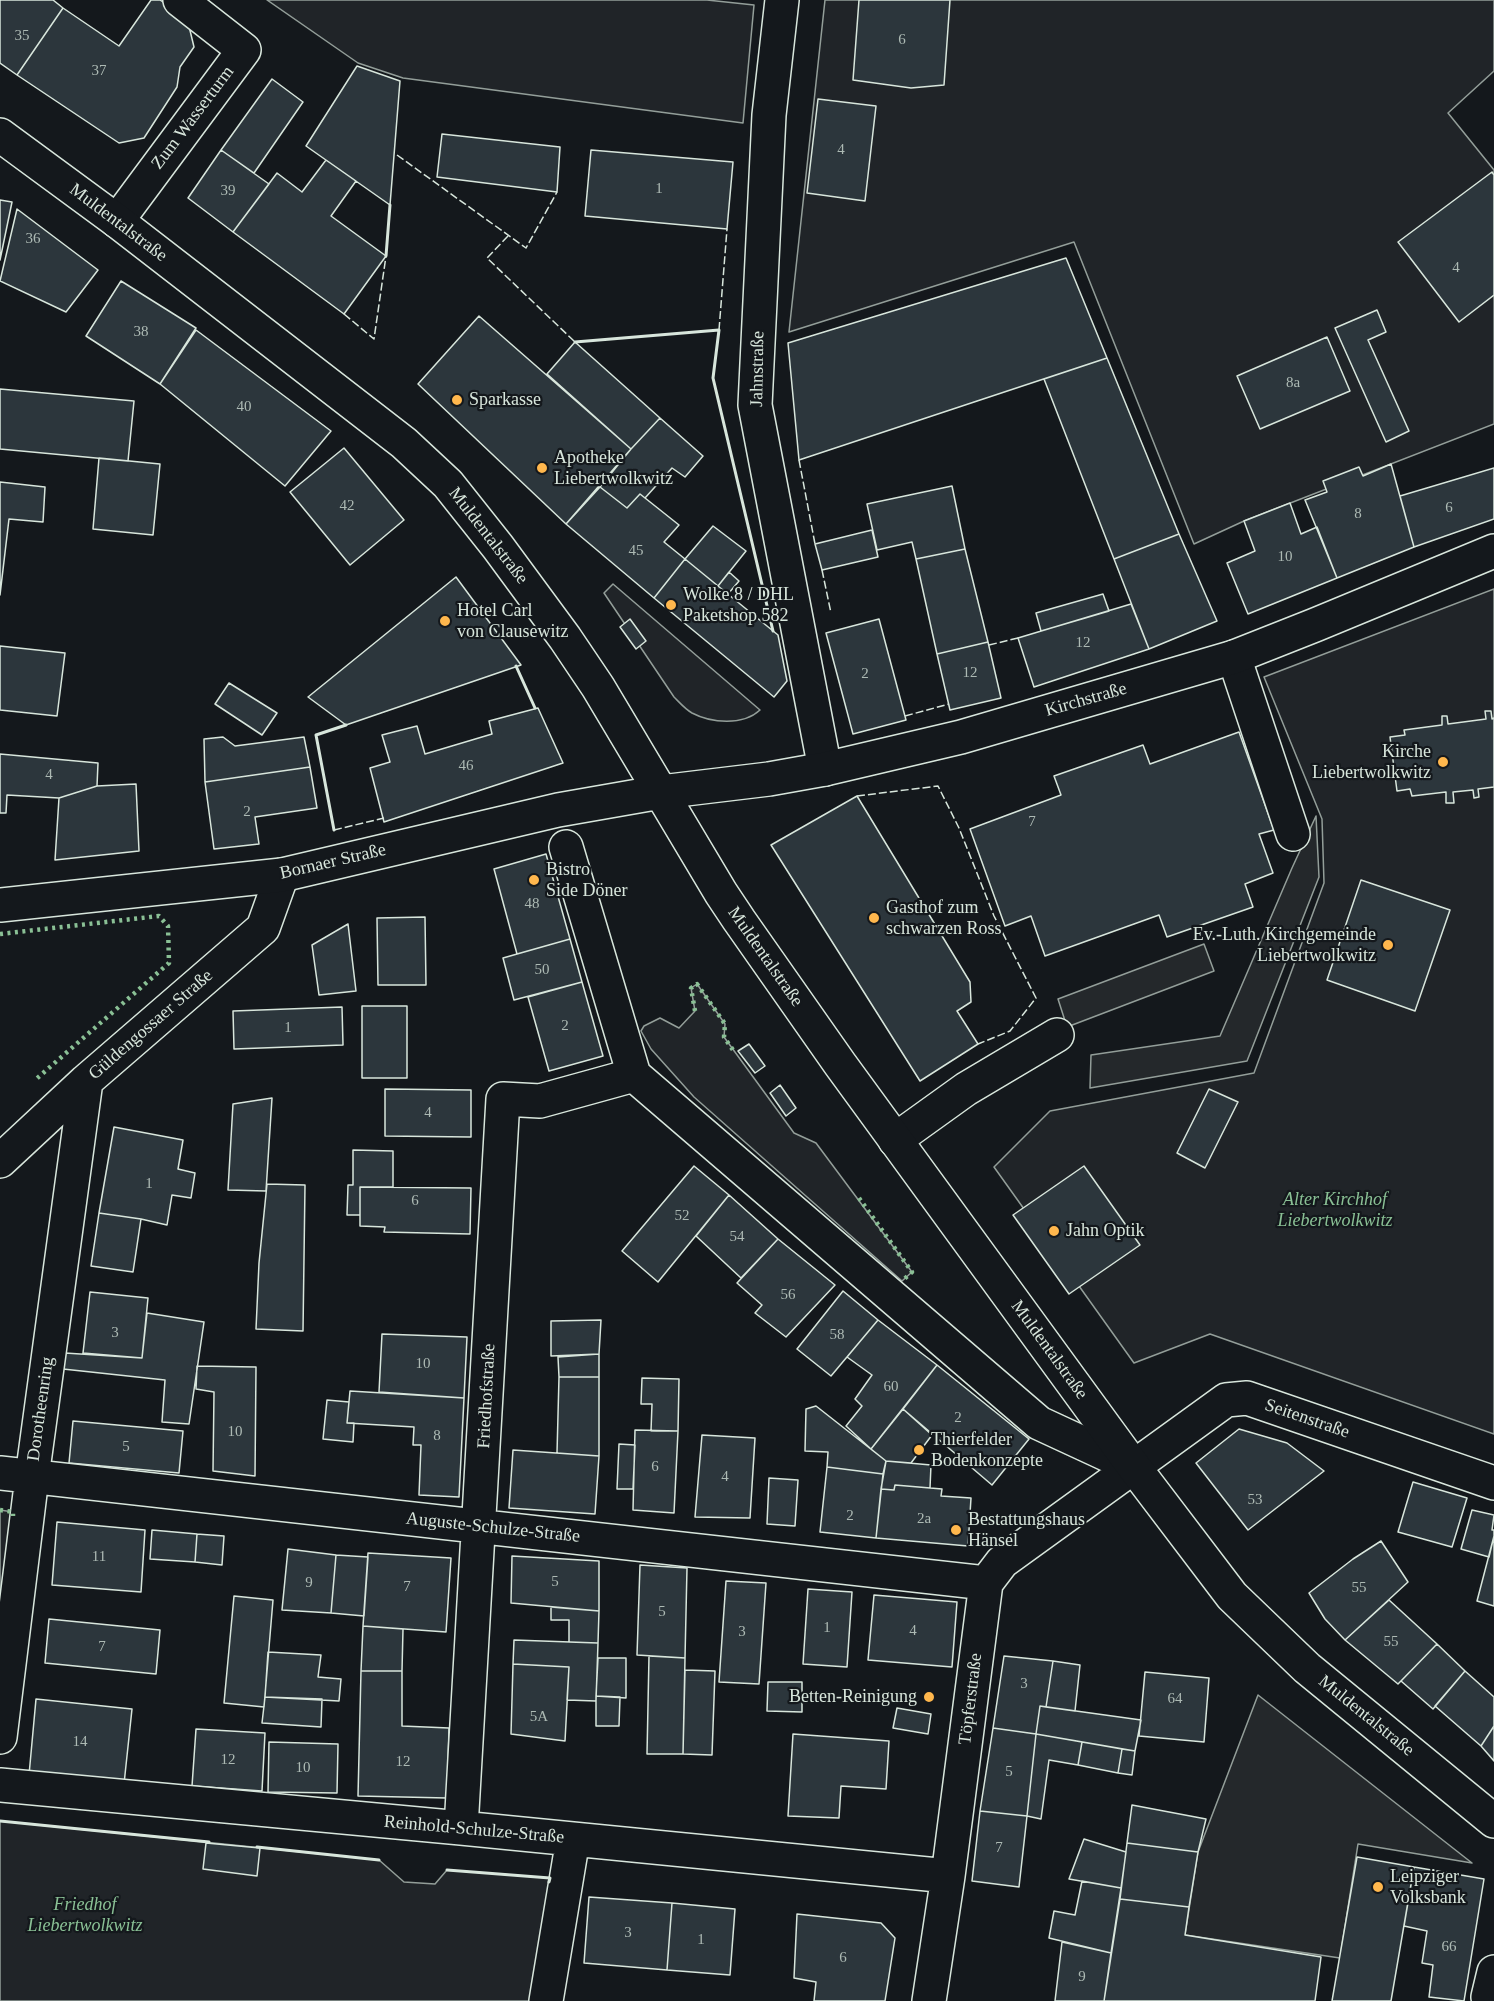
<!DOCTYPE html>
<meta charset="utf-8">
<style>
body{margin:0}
canvas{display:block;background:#14181c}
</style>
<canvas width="1494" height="2001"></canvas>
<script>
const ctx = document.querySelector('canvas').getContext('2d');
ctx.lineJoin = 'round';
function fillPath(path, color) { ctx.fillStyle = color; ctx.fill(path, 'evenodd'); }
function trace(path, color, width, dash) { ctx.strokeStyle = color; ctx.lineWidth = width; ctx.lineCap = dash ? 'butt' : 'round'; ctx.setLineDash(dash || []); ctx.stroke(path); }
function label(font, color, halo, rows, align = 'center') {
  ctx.font = font + ' Georgia,serif'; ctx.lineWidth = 4.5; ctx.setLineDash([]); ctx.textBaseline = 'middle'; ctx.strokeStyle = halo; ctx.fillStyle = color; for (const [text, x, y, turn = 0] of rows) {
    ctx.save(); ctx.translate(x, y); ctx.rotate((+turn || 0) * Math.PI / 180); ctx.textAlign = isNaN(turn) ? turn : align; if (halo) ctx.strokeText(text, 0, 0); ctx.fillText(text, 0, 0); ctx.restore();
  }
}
const green = new Path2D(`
 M267,0H707L754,5L743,123L403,78L358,63Z
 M825,0H1494V71L1448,113L1494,170V424L1244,521L1194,544L1074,242L789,332Z
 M613,584L760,710C743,726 711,723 692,713C685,709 680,703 674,697L604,593Z
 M1494,589V1434L1210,1334L1134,1363L994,1167L1050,1111L1254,1073L1324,883L1322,819L1264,677Z
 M697,984L725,1024L724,1037L794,1133L816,1143L912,1272L902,1281L694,1097L651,1049L641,1031L644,1026L660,1018L679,1028L695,1011L691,988Z
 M0,1510L13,1512L0,1620Z
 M0,1821L379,1860L404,1882L435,1884L447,1870L550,1878L531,2001H0Z`);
fillPath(green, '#202428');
trace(green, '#939e99', 1.5);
const parking = new Path2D(`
 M1316,816L1319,877L1247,1061L1090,1088L1091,1055L1220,1036L1292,868Z
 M1204,944L1214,971L1067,1027L1058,999Z
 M1258,1695L1472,1863L1358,1844L1340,1958L1185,1935L1198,1852Z`);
fillPath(parking, '#24282b');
trace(parking, '#939e99', 1.5);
const building = new Path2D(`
 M0,0H53L63,8L17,75L0,63Z
 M151,0H160L187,18L194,47L180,67L177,87L144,138L119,143L17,75L63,8L119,46Z
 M859,0H950L944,85L911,88L853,80Z
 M357,66L400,81L390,205L306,146Z
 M272,79L303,102L254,173L221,150Z
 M818,99L876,106L865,201L807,193Z
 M442,134L560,147L557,192L437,177Z
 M221,150L269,184L233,232L188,198Z
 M591,150L733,162L727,229L585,216Z
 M326,160L356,181L331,216L386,256L344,314L233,232L277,173L302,192Z
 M1492,172L1494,175V295L1459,322L1398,242Z
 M0,200L12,202L0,260Z
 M17,209L98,270L66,312L0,281Z
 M1066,258L1107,358L799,460L788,343Z
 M121,281L196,328L160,384L86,336Z
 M1377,310L1386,332L1368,340L1409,431L1386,442L1335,328Z
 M479,316L631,449L566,524L418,384Z
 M196,330L331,431L285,486L160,384Z
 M1327,337L1350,391L1260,429L1237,376Z
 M575,342L660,418L631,449L547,374Z
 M1107,358L1179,534L1114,559L1044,379Z
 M0,389L134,401L128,461L0,449Z
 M660,418L703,456L685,477L672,468L645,498L640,494L627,508L600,487L631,449Z
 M344,448L404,520L350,565L290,492Z
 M99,458L160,464L153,535L93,529Z
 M1391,464L1414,547L1337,578L1305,500L1327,492L1323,481L1359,467L1363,476Z
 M1494,468V519L1414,547L1400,496Z
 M0,482L45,487L43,522L9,519L0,595Z
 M952,486L965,549L916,559L912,542L877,550L867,504Z
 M600,487L627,508L640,494L679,525L664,542L685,559L654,598L566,524Z
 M1290,503L1301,534L1317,527L1337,578L1248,614L1227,563L1255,551L1244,521Z
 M713,526L746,551L718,586L685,559Z
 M872,530L878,557L822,570L815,544Z
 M1179,534L1217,621L1149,649L1114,559Z
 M965,549L988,642L937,654L916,559Z
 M685,559L778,635L787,681L774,697L654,598Z
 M729,572L739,581L728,594L718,586Z
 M456,577L521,665L346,725L308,697Z
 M1103,594L1109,611L1041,631L1036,613Z
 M1131,604L1149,649L1034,687L1018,638Z
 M630,619L646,641L636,649L620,627Z
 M879,619L906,720L853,734L826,633Z
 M988,642L1001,698L950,710L937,654Z
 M0,646L65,653L57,716L0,710Z
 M229,683L277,713L262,735L215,704Z
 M538,708L563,763L384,822L370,768L390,762L382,735L417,726L425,754L492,734L489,721Z
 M1485,711H1491L1492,719L1494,718V787L1478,789L1479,797L1474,798L1473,790L1453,792L1454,803H1446V792L1412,796L1410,789L1397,791L1390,737L1405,735L1404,730L1442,725V716H1447L1448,724L1486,719Z
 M1239,732L1274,830L1259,834L1273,873L1245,884L1253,907L1167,937L1159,915L1045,956L1031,916L1005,926L970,829L1061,795L1054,776L1143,745L1150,764Z
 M223,737L235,746L304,737L310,767L205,782L204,739Z
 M0,754L98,763L97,786L59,798L7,795L6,813H0Z
 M310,767L317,808L255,817L259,844L214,849L205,782Z
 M136,784L139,851L55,860L59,798L97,786Z
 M857,796L970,982L971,1002L957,1011L978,1044L920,1081L771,845Z
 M546,854L570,939L517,954L494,869Z
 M1361,880L1450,910L1415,1011L1327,980Z
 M425,917L426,985H378L377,918Z
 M348,924L356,991L319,995L312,945Z
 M570,939L582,982L514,1000L503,958Z
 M582,982L603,1056L549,1071L528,997Z
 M362,1006H407V1078H362Z
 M342,1007L343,1045L234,1049L233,1011Z
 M749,1044L765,1066L755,1073L738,1051Z
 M780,1085L796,1108L786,1116L770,1093Z
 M385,1089L471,1090V1137L385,1136Z
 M1209,1089L1238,1102L1205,1168L1177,1153Z
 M272,1098L266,1191L228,1190L233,1104Z
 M114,1127L183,1140L178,1169L195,1173L191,1198L172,1195L167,1225L141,1219L99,1213Z
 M353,1150L393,1151V1187H360V1215H347L348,1185H353Z
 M694,1166L729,1195L658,1282L622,1251Z
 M1084,1166L1140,1245L1069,1294L1013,1215Z
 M267,1184L305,1185L303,1331L256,1329L259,1263Z
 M360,1187L471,1188L470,1234L384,1232L385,1227L360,1226Z
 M729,1195L778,1239L741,1278L696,1236Z
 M99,1213L141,1219L133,1272L91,1266Z
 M778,1239L835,1285L786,1337L755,1313L762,1305L737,1283Z
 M843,1291L878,1320L831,1376L797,1349Z
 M90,1292L148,1298L142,1358L83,1353Z
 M147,1313L204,1322L189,1424L162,1422L165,1380L63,1369L65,1353L142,1358Z
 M601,1320L599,1354L551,1356V1321Z
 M878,1320L937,1365L871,1449L846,1426L862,1406L855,1399L872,1375L847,1357Z
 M382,1334L467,1337L464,1398L379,1392Z
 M599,1354V1377H559L558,1357Z
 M937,1365L1029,1439L992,1485L903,1409Z
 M197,1366L256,1367L255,1476L213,1471L214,1392L196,1389Z
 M559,1377H599V1456L557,1453Z
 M642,1378L679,1379L678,1431H651L652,1404H641Z
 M350,1391L464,1398L459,1497L419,1495L421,1445H413L414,1427L347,1423Z
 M327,1400L349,1402L347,1423H354L353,1442L323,1439Z
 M816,1406L886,1461L883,1474L827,1467L828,1452L805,1451L806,1409Z
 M903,1409L932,1435L911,1463L886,1461L871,1449Z
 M73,1421L183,1431L179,1473L69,1463Z
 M1239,1429L1287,1443L1324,1471L1248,1530L1196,1463Z
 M635,1430L678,1431L674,1513L633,1510Z
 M702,1435L755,1438L750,1518L695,1517Z
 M619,1444L635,1445L633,1489H617Z
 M513,1450L599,1456L595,1514L509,1508Z
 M886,1461L931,1465L930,1488L895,1485L894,1490L881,1489Z
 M827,1467L883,1474L876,1538L820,1532Z
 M769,1478L798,1480L795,1526L767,1524Z
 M1413,1482L1467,1498L1452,1547L1398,1532Z
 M895,1485L942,1489L941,1496L971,1498L968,1546L876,1538L881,1489L894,1490Z
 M1472,1510L1494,1515L1492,1530H1494V1536L1489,1557L1461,1549Z
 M57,1522L145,1530L141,1592L52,1585Z
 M152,1530L197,1534L195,1562L150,1559Z
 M197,1534L224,1536L222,1565L195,1562Z
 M1494,1536V1606L1477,1601Z
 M1381,1541L1408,1582L1345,1640L1325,1619L1309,1593L1353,1559Z
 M288,1549L336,1555L331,1613L282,1610Z
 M368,1553L451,1558L446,1632L363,1626Z
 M336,1555L368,1557L364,1616L331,1613Z
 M512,1556L599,1561V1611L511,1603Z
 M640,1565L687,1568L685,1658L637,1655Z
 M726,1581L766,1583L759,1684L719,1682Z
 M808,1589L852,1592L847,1667L803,1664Z
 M874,1595L957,1602L952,1667L868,1660Z
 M234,1596L273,1600L264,1707L224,1703Z
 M1389,1600L1437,1644L1398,1684L1345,1640Z
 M551,1607L599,1611L598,1643L569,1642V1620H551Z
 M49,1619L160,1630L156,1674L45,1663Z
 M363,1626L403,1629L402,1671H361Z
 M514,1640L598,1643L596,1701L567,1700L569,1667L513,1664Z
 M1437,1644L1465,1671L1433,1709L1401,1681Z
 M268,1652L321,1655L318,1677L341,1679L339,1701L265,1697Z
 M649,1656L685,1658L683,1754H647Z
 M1004,1656L1053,1661L1046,1707L1040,1706L1036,1734L993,1728Z
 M598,1658H626V1698L596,1696Z
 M1053,1661L1080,1665L1075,1711L1046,1707Z
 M513,1664L569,1667L565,1741L511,1734Z
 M685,1670L715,1671L712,1755L683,1754Z
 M361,1671H402V1726L449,1728L447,1798L358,1796Z
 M1465,1671L1494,1697V1726L1481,1746L1435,1706Z
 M1145,1672L1209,1678L1204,1742L1139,1736Z
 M768,1682H802V1712L767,1711Z
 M596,1696L620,1697L619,1726H596Z
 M265,1697L322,1699L321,1727L262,1723Z
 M36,1699L132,1709L124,1784L29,1775Z
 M1040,1706L1141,1720L1135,1751L1036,1734Z
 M897,1708L931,1714L928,1734L893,1728Z
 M1494,1726V1761L1481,1746Z
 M993,1728L1036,1734L1027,1816L980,1811Z
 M196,1729L265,1733L262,1791L192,1786Z
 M793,1734L889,1741L886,1789L841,1786L839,1818L788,1816Z
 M1036,1734L1082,1742L1078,1765L1049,1760L1041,1819L1027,1816Z
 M269,1742L338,1744L337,1793L268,1792Z
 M1082,1742L1122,1749L1118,1773L1078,1765Z
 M1122,1749L1135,1751L1132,1775L1118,1773Z
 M1132,1805L1206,1819L1198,1852L1127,1843Z
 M980,1811L1027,1816L1019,1887L972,1881Z
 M1084,1839L1126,1852L1121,1888L1069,1879Z
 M206,1843L260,1848L257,1876L203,1869Z
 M1127,1843L1198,1852L1189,1907L1120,1899Z
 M1357,1857L1414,1867L1391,2001H1332Z
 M1414,1867L1484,1879L1464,2001L1429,1997L1433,1965L1422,1963L1427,1931L1404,1926Z
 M1082,1881L1121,1888L1111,1953L1049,1938L1054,1911L1075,1915Z
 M589,1897L672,1903L667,1970L584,1963Z
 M1120,1899L1189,1907L1185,1935L1321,1957L1315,2001H1104Z
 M672,1903L735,1909L730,1975L667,1970Z
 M797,1914L881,1923L895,1938L885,2001H814L816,1982L794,1978Z
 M1062,1942L1111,1953L1104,2001H1055Z`);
fillPath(building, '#2c363c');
trace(building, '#d8e6dc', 1.5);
const minor = new Path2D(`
 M782,0L769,115L755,405L825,769
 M117,221L244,50L180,0
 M1234,657L1293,834
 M566,847L634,1075L1039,1423L1134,1467
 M895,1140L966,1089L1057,1035
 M0,1161L86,1081L263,928L282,875
 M0,1473L986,1583
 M0,1737L32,1477L86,1081
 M0,1785L461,1828L948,1876
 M461,1828L503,1099L540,1101L634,1075
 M1488,1997L1494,1972
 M546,2001L573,1839
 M929,2001L948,1876L986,1583L1002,1562L1226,1400L1247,1398L1494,1483`);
const major = new Path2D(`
 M0,135L117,221L404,443L448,484L498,547L565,638L598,687L721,893L739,920L840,1064L1134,1467L1232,1596L1307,1668L1494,1821
 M0,905L282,875L558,810L661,792L769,779L825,769L961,737L1234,657L1315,625L1494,551`);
trace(minor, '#d8e6dc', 36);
trace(major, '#d8e6dc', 36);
trace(minor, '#14181c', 33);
trace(major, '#14181c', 33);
trace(new Path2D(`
 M0,934L159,916L168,926L169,963L34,1081
 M695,1011L691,988L697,984L725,1024L724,1037L735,1053
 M859,1198L912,1272L902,1281
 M0,1510L13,1512V1516`), '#8ac095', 4.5, [3, 4.5]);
trace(new Path2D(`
 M397,155L526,248L557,192
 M508,236L487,258L575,342
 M344,314L374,339L386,256
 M719,330L727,229
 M799,460L815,544
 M822,570L831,613
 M989,645L1018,638
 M905,716L949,704
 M857,796L938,786L959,828L994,916L1036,998L1010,1031L978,1044
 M334,830L384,818`), '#d8e6dc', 1.5, [8, 3]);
trace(new Path2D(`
 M386,256L390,205
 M575,342L719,330L713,378L773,631
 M516,666L535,708
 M334,830L316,735L346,725
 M0,1821L209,1842
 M257,1847L379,1860
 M447,1870L550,1878L549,1882`), '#d8e6dc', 3);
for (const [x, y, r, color] of [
 [457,400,6,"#ffb74d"],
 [542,468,6,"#ffb74d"],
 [671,605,6,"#ffb74d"],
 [445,621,6,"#ffb74d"],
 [1443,762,6,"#ffb74d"],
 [534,880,6,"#ffb74d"],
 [874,918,6,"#ffb74d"],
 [1388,945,6,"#ffb74d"],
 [1054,1231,6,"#ffb74d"],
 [919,1450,6,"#ffb74d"],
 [956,1530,6,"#ffb74d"],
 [929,1697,6,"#ffb74d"],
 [1378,1887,6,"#ffb74d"]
]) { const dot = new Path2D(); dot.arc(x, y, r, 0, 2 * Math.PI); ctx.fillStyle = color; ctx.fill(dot); trace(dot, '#14181c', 2); }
label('15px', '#adbab4', null, [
 ["35",22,36],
 ["6",902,40],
 ["37",99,71],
 ["4",841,150],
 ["1",659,189],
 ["39",228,191],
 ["36",33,239],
 ["4",1456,268],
 ["38",141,332],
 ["8a",1293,383],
 ["40",244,407],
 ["42",347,506],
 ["6",1449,508],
 ["8",1358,514],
 ["45",636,551],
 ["10",1285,557],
 ["12",1083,643],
 ["12",970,673],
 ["2",865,674],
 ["46",466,766],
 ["4",49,775],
 ["2",247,812],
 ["7",1032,822],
 ["48",532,904],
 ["50",542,970],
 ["2",565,1026],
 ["1",288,1028],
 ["4",428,1113],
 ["1",149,1184],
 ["6",415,1201],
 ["52",682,1216],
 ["54",737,1237],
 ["56",788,1295],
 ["3",115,1333],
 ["58",837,1335],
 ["10",423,1364],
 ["60",891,1387],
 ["2",958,1418],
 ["10",235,1432],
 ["8",437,1436],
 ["5",126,1447],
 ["6",655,1467],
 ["4",725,1477],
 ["53",1255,1500],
 ["2",850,1516],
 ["2a",924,1519],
 ["11",99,1557],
 ["5",555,1582],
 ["9",309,1583],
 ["7",407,1587],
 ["55",1359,1588],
 ["5",662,1612],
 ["1",827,1628],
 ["4",913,1631],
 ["3",742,1632],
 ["55",1391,1642],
 ["7",102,1647],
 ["3",1024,1684],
 ["64",1175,1699],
 ["5A",539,1717],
 ["14",80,1742],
 ["12",228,1760],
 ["12",403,1762],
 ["10",303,1768],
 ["5",1009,1772],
 ["7",999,1848],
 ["3",628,1933],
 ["1",701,1940],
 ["66",1449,1947],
 ["6",843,1958],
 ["9",1082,1977]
]);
label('18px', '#d8e6dc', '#14181c', [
 ["Zum Wasserturm",193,118,-53],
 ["Muldentalstraße",118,223,37],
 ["Jahnstraße",758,369,-89],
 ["Muldentalstraße",488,536,52],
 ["Kirchstraße",1086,700,-16],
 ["Bornaer Straße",333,862,-13],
 ["Muldentalstraße",765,957,55],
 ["Güldengossaer Straße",151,1025,-41],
 ["Muldentalstraße",1049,1350,54],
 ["Friedhofstraße",487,1396,-87],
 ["Dorotheenring",41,1409,-82],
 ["Seitenstraße",1307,1419,19],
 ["Auguste-Schulze-Straße",493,1528,6],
 ["Töpferstraße",971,1699,-83],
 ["Muldentalstraße",1366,1716,39],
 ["Reinhold-Schulze-Straße",474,1830,5]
]);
label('18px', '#d8e6dc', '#14181c', [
 ["Sparkasse",469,400],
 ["Apotheke",554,458],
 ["Liebertwolkwitz",554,479],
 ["Wolke 8 / DHL",683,595],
 ["Paketshop 582",683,616],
 ["Hotel Carl",457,611],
 ["von Clausewitz",457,632],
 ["Kirche",1431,752,"right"],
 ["Liebertwolkwitz",1431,773,"right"],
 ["Bistro",546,870],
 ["Side Döner",546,891],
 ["Gasthof zum",886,908],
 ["schwarzen Ross",886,929],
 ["Ev.-Luth. Kirchgemeinde",1376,935,"right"],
 ["Liebertwolkwitz",1376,956,"right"],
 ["Jahn Optik",1066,1231],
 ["Thierfelder",931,1440],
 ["Bodenkonzepte",931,1461],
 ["Bestattungshaus",968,1520],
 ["Hänsel",968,1541],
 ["Betten-Reinigung",917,1697,"right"],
 ["Leipziger",1390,1877],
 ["Volksbank",1390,1898]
], 'left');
label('italic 18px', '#8ac095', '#14181c', [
 ["Alter Kirchhof",1335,1200],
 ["Liebertwolkwitz",1335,1221],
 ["Friedhof",85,1905],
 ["Liebertwolkwitz",85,1926]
]);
</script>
